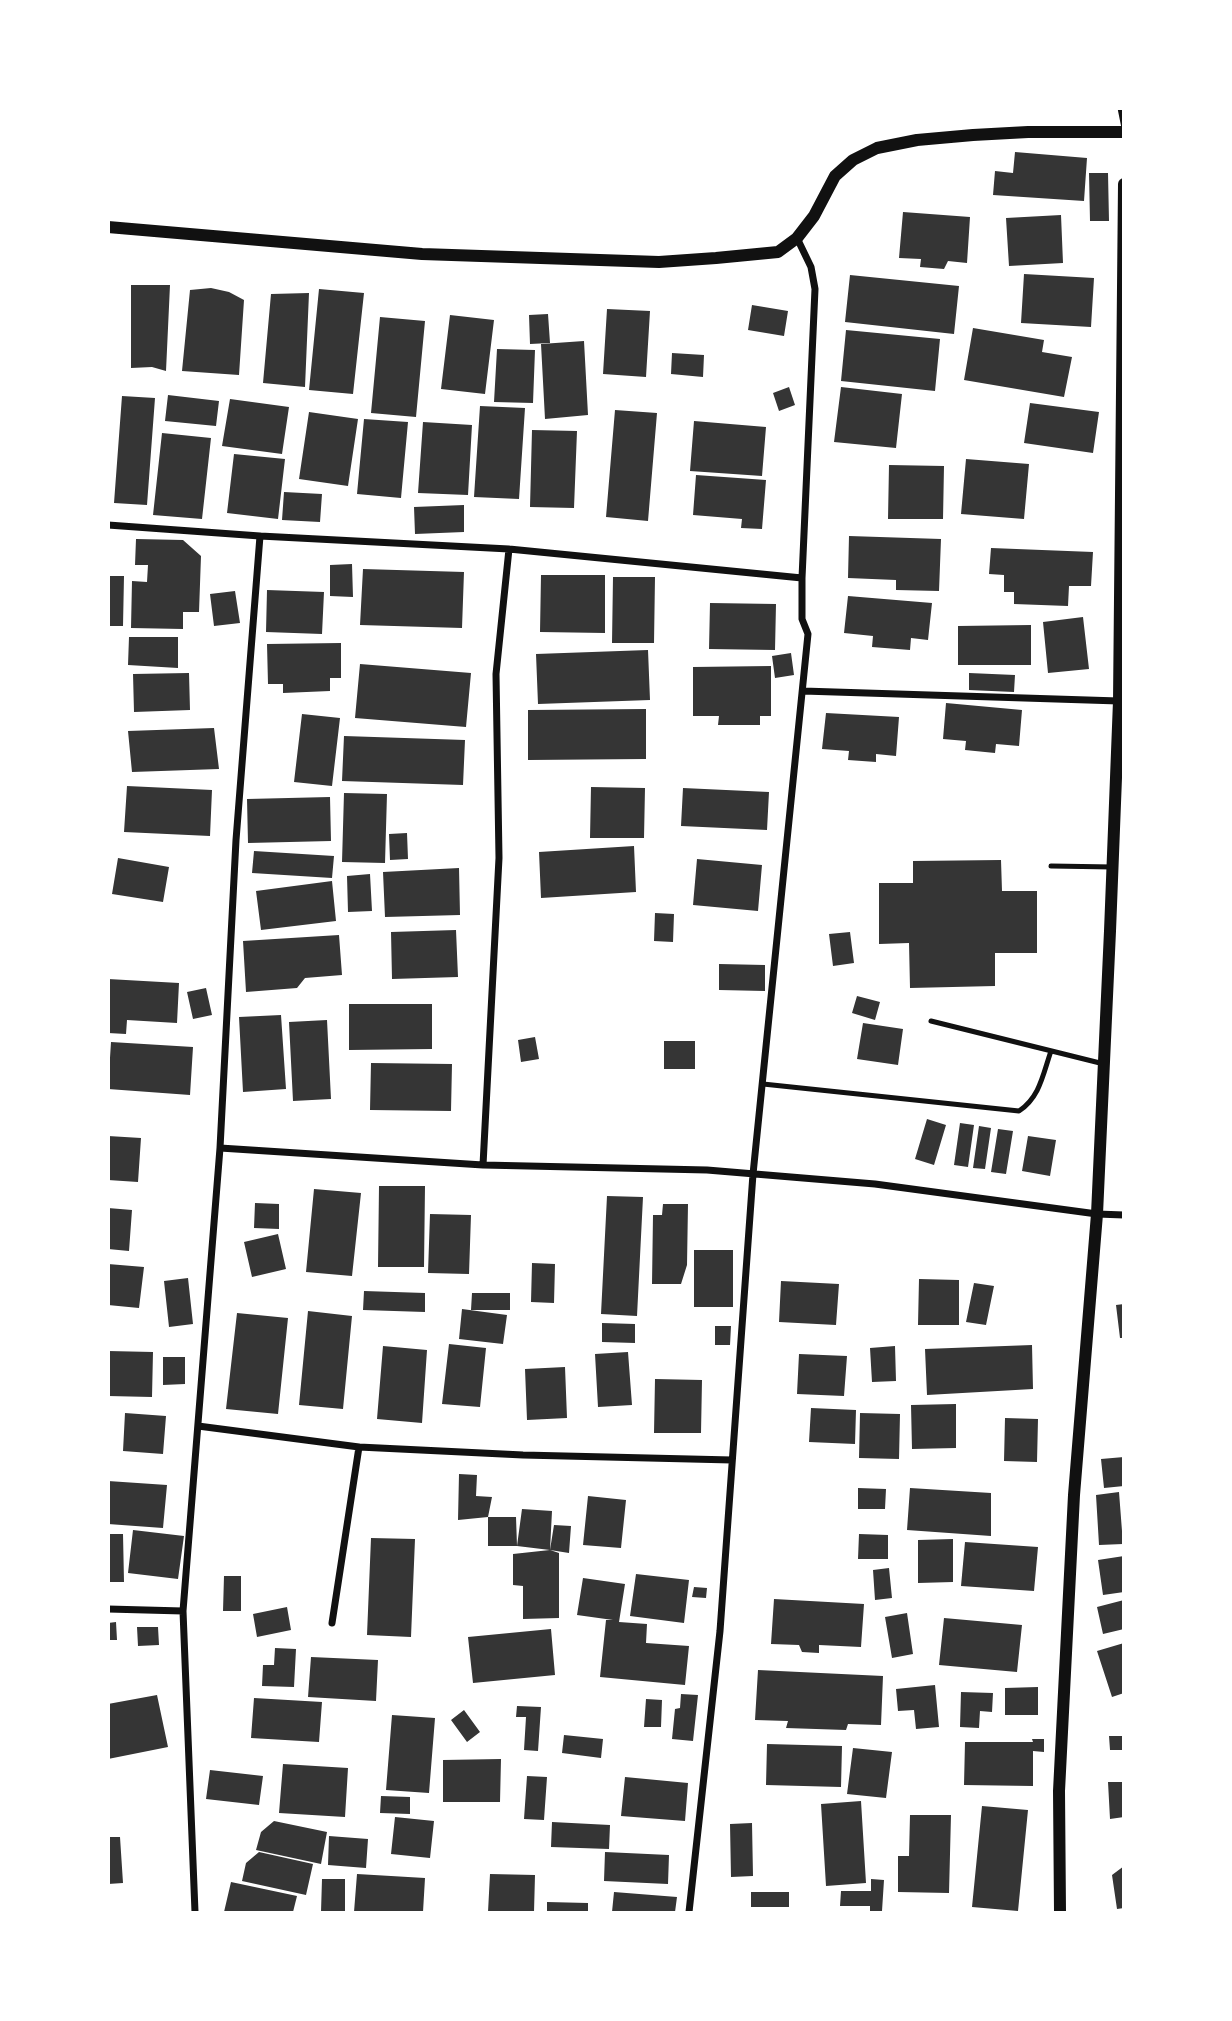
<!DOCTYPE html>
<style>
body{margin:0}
#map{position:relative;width:1232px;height:2021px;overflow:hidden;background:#fff;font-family:"Noto Sans",sans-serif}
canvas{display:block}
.frame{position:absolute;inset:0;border:110px solid #fff;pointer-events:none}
</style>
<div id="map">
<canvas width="1232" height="2021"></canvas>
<div class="frame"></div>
</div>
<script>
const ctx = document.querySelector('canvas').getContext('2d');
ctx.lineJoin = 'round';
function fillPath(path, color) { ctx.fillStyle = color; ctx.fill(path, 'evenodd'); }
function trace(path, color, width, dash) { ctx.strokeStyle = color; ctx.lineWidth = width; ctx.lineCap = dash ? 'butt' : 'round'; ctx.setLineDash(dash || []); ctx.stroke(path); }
fillPath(new Path2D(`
 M1015,152L1087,158L1084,201L993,195L995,171L1013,173Z
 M1089,173H1108L1109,221H1090Z
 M903,212L970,217L967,263L948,261L944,269L920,267L921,259L899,258Z
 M1061,215L1063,263L1009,266L1006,218Z
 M1024,274L1094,278L1091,327L1021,323Z
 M850,275L959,286L954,334L845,322Z
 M131,285H170L166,371L152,367L131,368Z
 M211,288L229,292L244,300L239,375L182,371L190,290Z
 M319,289L364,293L353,394L309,390Z
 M309,293L305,387L263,383L271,294Z
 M752,305L788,311L784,336L748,330Z
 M607,309L650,311L646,377L603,374Z
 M548,314L550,343L530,344L529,315Z
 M450,315L494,320L485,394L441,389Z
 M380,317L425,321L416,417L371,413Z
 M973,328L1044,340L1042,352L1072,357L1064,397L964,380Z
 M846,330L940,339L935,391L841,381Z
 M584,341L588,415L545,419L541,344Z
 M497,349L535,350L533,403L494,402Z
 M672,353L704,355L703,377L671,374Z
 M789,387L795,405L779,411L773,393Z
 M841,387L902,394L896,448L834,442Z
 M168,395L219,401L216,426L165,421Z
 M122,396L155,398L147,505L114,503Z
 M230,399L289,407L282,454L222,446Z
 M1030,403L1099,412L1093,453L1024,443Z
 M480,406L525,408L519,499L474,497Z
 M615,410L657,413L648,521L606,517Z
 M309,412L358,419L348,486L299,479Z
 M364,419L408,422L401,498L357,494Z
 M694,421L766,427L762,476L690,471Z
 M423,422L472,425L468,495L418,493Z
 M532,430L577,431L574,508L530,507Z
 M162,433L211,438L202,519L153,515Z
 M234,454L285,459L278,519L227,513Z
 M966,459L1029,464L1024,519L961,514Z
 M889,465L944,466L943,519H888Z
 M696,475L766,480L762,529L741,528L742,519L693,515Z
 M284,492L322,494L320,522L282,520Z
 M464,505V532L415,534L414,507Z
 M849,536L941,539L939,591L896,590V580L848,578Z
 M136,539L183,540L201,556L199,612H183V629L131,628L132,581L147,582L148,565H135Z
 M991,548L1093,552L1091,586H1069L1068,606L1014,604V592H1004V575L989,574Z
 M352,564L353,597L330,596V565Z
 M363,569L464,572L462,628L360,625Z
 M541,575H605V633L540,632Z
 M108,576H124L123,626H108Z
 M613,577H655L654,643H612Z
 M267,590L324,592L322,634L266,632Z
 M235,591L240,623L214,626L210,594Z
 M848,596L932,603L928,640L911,638L910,650L872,647L873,636L844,633Z
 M710,603L776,604L775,650L709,649Z
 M1083,617L1089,669L1048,673L1043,622Z
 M1031,625V665H958V626Z
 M129,637H178V668L128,665Z
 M341,643V678H330V691L283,693V684H268L267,644Z
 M648,650L650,700L538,704L536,654Z
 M791,653L794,675L775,678L772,656Z
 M360,664L471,673L466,727L355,718Z
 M771,666V716H760V725H718L719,716H693V667Z
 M189,673L190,710L134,712L133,674Z
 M969,673L1015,675L1014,692L969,690Z
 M946,703L1022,710L1019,746L996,744L995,753L965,750L966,741L943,739Z
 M646,709V759L528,760V710Z
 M826,713L899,717L896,756L876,754V762L848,760L849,751L822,749Z
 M302,714L340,718L332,786L294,782Z
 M214,728L219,769L132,772L128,731Z
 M344,736L465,740L463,785L342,781Z
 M127,786L212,790L210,836L124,832Z
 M591,787L645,788L644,838H590Z
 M683,788L769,792L767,830L681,826Z
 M344,793L387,794L385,863L342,862Z
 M330,797L331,841L248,843L247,799Z
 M407,833L408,859L390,860L389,834Z
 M634,846L636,892L541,898L539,852Z
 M254,851L334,856L332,878L252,873Z
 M118,858L169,867L163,902L112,894Z
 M697,859L762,865L758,911L693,905Z
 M1001,860L1002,891H1037V953H995V986L910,988L909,943L879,944V883H913V861Z
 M459,868L460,915L385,917L383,872Z
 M370,874L372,911L348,912L347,876Z
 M332,881L336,921L261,930L256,891Z
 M655,913L674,914L673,942L654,941Z
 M456,930L458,977L392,979L391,932Z
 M850,932L854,963L833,966L829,934Z
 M339,935L342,975L305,978L297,988L246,992L243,941Z
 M719,964L765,965V991L719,990Z
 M108,979L179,983L177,1023L127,1020L126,1034L108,1033Z
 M206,988L212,1015L193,1019L187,992Z
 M857,996L880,1002L875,1020L852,1013Z
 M349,1004H432V1049L349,1050Z
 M281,1015L286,1089L243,1092L239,1017Z
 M327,1020L331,1099L293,1101L289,1022Z
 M863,1023L903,1029L898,1065L857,1059Z
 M535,1037L539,1059L521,1062L518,1040Z
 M664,1041H695V1069H664Z
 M111,1042L193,1047L190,1095L108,1089Z
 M371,1063L452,1064L451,1111L370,1110Z
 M927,1119L946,1125L934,1165L915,1159Z
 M960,1123L974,1125L968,1167L954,1165Z
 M979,1126L991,1128L985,1169L973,1168Z
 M998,1129L1013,1131L1006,1174L991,1172Z
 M108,1136L141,1138L138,1182L108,1180Z
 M1028,1136L1056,1140L1050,1176L1022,1171Z
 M379,1186H425L424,1267H378Z
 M314,1189L361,1193L352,1276L306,1272Z
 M607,1196L643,1197L637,1316L601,1314Z
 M255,1203L279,1204V1229L254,1228Z
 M663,1204H688L687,1265L681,1284H652L653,1215H662Z
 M108,1208L132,1210L129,1251L108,1249Z
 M430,1214L471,1215L469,1274L428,1273Z
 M278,1234L286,1269L252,1277L244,1242Z
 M694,1250H733V1307H694Z
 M532,1263L555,1264L554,1303L531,1302Z
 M108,1264L144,1267L139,1308L108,1305Z
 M188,1278L193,1324L169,1327L164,1281Z
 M919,1279L959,1280V1325H918Z
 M781,1281L839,1284L836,1325L779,1322Z
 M974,1283L994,1286L986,1325L966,1322Z
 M364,1291L425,1293V1312L363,1310Z
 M472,1293H510V1310H471Z
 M1124,1304V1338H1120L1116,1305Z
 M462,1309L507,1315L503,1344L459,1339Z
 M308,1311L352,1316L343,1409L299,1405Z
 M237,1313L288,1318L278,1414L226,1409Z
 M602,1323L635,1324V1343L602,1342Z
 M715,1326H731L730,1345H715Z
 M449,1344L486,1348L480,1407L442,1404Z
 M1032,1345L1033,1389L927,1395L925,1349Z
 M383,1346L427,1350L422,1423L377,1419Z
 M895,1346L896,1381L872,1382L870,1348Z
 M108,1351L153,1352L152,1397L108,1396Z
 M628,1352L632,1405L598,1407L595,1354Z
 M799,1354L847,1356L844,1396L797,1394Z
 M163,1357H185V1384L163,1385Z
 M565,1367L567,1418L527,1420L525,1369Z
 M655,1379L702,1380L701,1433H654Z
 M956,1404V1448L912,1449L911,1405Z
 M811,1408L856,1410L855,1444L809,1442Z
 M125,1413L166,1416L163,1454L123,1451Z
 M860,1413L900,1414L899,1459L859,1458Z
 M1005,1418L1038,1419L1037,1462L1004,1461Z
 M1124,1457V1486L1104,1488L1101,1459Z
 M459,1474L477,1475L476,1496L492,1497L488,1517L458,1520Z
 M108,1481L167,1485L163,1528L108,1524Z
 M858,1488L886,1489L885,1509H858Z
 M910,1488L991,1493V1536L907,1530Z
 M1119,1492L1123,1544L1099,1545L1096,1495Z
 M588,1496L626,1500L621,1548L583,1545Z
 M522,1509L552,1511L550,1550L517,1546Z
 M488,1517H516L517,1546H488Z
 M554,1525L571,1526L569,1553L550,1550Z
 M133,1530L184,1536L178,1579L128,1573Z
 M108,1534H123L124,1582H108Z
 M859,1534L888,1535V1559H858Z
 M371,1538L415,1539L411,1637L367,1635Z
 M953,1539V1582L918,1583V1540Z
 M965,1542L1038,1547L1034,1591L961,1586Z
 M550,1550L559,1553V1618L523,1619V1586L513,1585V1554Z
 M1124,1556V1592L1103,1595L1098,1560Z
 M889,1568L892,1598L875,1600L873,1570Z
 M636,1574L689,1580L684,1623L630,1616Z
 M224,1576H241V1611H223Z
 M583,1578L625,1584L619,1622L647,1624L646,1643L689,1646L685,1685L600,1677L606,1620H613L577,1615Z
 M694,1587L707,1588L706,1598L692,1597Z
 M774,1599L864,1604L861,1647L819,1645V1653L802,1652L799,1645L771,1644Z
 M1124,1600V1629L1103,1634L1097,1607Z
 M287,1607L291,1630L257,1637L253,1614Z
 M907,1613L913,1654L892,1658L885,1617Z
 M944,1618L1022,1625L1017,1672L939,1665Z
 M116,1622L117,1640H108V1623Z
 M137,1627H158L159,1645L138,1646Z
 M551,1629L555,1675L473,1683L468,1637Z
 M1124,1643V1693L1112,1697L1097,1651Z
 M275,1648L296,1649L294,1687L262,1686L263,1665H274Z
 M311,1657L378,1660L376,1701L308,1697Z
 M758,1670L883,1676L881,1725L848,1724L846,1730L786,1728L788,1721L755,1720Z
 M935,1685L939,1727L916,1729L914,1710L898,1711L896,1689Z
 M1038,1687V1715H1005V1688Z
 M961,1692L993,1693L992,1712L980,1711L979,1728L960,1727Z
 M681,1694L698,1695L693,1741L672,1739L675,1709L680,1708Z
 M157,1695L168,1747L108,1759V1704Z
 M254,1698L322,1702L319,1742L251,1738Z
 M646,1699L662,1700L661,1727H644Z
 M517,1706L541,1707L538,1751L524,1750L526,1717H516Z
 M464,1710L480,1732L467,1742L451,1720Z
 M392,1715L435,1718L429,1793L386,1790Z
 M564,1735L603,1739L601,1758L562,1753Z
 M1109,1736H1124V1750H1110Z
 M1032,1739H1044V1752L1033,1751V1786L964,1785L965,1742H1033Z
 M767,1744L842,1746L841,1787L766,1785Z
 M853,1748L892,1752L886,1798L847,1794Z
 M501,1759L500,1802H443V1760Z
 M283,1764L348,1768L345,1817L279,1813Z
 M210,1770L263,1776L259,1805L206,1799Z
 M527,1776L547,1777L544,1820L524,1819Z
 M625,1777L688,1783L685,1821L621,1816Z
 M1108,1782H1124V1817L1110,1819Z
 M381,1796L410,1797V1814L380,1813Z
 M861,1801L866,1883L826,1886L821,1804Z
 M982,1806L1028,1810L1018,1911L972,1907Z
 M910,1815H951L949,1893L898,1892V1856H909Z
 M395,1817L434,1821L430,1858L391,1854Z
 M274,1821L327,1832L321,1864L256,1850L261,1832Z
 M552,1822L610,1825L609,1849L551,1847Z
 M752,1823L753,1876L731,1877L730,1824Z
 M329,1836L368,1839L366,1868L328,1865Z
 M108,1837H120L123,1883L108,1884Z
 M259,1852L313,1864L306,1895L242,1881L246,1863Z
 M605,1852L669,1855L668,1884L604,1881Z
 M1124,1866V1908L1117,1909L1112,1875Z
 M357,1874L425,1878L423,1912H354Z
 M490,1874L535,1875L534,1912H488Z
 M322,1879H345V1912H321Z
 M871,1879L884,1880L882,1911H870V1906H840L841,1891H871Z
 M231,1882L297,1896L293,1912H224Z
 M614,1892L677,1897L675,1912H612Z
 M751,1892H789V1907H751Z
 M547,1902L588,1903V1912H547Z`), '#353535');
trace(new Path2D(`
 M1120,108L1124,128
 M1051,866L1113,867
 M931,1021L1104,1064
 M763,1084L1019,1111C1040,1097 1043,1074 1051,1051`), '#111', 5);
trace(new Path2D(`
 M108,525L260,536L509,549L802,578
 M803,691L1119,701
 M220,1148L483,1165L707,1170L875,1184L1097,1214L1124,1215
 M483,1165L499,858L496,674L509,549
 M198,1426L359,1447L523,1455L732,1460
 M108,1609L183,1611
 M332,1623L359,1447
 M195,1912L183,1611L220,1148L236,840L260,536
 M689,1912L720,1631L753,1174L808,634L802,619V578L815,289L811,267L797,238`), '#111', 7);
trace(new Path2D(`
 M108,227L422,254L659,262L716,258L778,252L797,238L814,216L835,176L853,160L877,148L917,140L973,135L1028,132H1124
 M1060,1912L1059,1791L1074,1495L1097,1214L1110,931L1119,701L1124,184`), '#111', 12);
</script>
